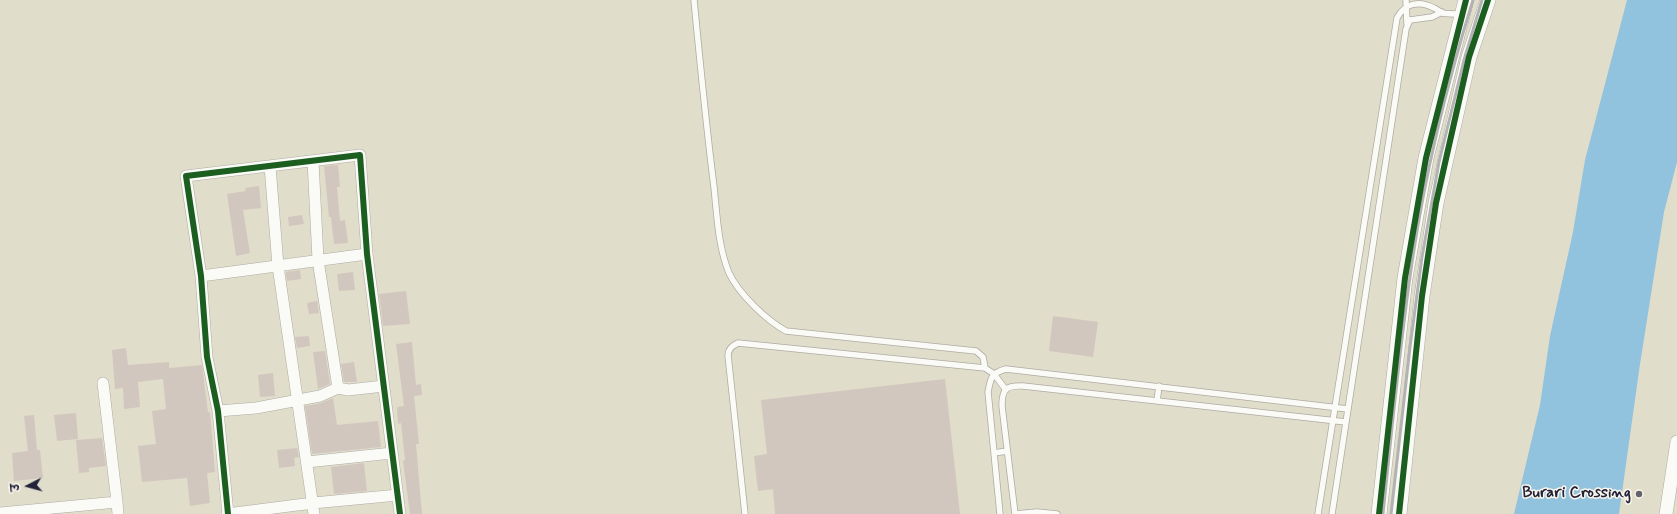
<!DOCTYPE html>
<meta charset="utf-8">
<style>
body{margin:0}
#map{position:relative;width:1677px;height:514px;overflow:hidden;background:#e0ddcb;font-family:Mynerve,"Playpen Sans Deva",sans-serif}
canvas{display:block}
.north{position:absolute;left:8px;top:466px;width:40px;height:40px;-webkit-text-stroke:3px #fbf7ec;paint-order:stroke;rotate:264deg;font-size:11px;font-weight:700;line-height:16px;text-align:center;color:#22223b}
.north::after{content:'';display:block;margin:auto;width:14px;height:18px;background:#22223b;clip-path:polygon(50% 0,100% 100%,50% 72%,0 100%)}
</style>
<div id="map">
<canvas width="1677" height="514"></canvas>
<div class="north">उ</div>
</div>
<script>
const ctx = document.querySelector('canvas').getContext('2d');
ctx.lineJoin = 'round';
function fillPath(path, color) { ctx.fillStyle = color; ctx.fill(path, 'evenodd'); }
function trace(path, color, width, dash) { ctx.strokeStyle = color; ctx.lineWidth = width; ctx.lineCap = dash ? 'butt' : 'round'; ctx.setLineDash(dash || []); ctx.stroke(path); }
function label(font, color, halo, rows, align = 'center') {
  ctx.font = font + ' Mynerve,sans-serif'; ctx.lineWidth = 3; ctx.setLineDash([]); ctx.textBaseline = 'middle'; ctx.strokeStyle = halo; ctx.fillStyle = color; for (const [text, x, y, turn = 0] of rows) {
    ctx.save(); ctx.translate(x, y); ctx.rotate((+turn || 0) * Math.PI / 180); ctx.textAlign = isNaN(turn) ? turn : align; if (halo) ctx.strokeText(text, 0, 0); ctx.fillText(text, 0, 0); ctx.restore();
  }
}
fillPath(new Path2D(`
 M1627,0H1677V162L1664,212L1640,364L1619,514H1514L1540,405L1550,336L1573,232L1585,160Z`), '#91c2de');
fillPath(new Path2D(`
 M338,165L340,187H337L340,221L345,220L348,243L334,244L331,217H329L324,166Z
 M259,186L261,208L243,210L250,253L236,256L227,194L246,191L245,188Z
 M302,215L304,224L289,226L288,217Z
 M300,270L301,279L287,281L286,272Z
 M353,272L355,290L339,291L337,274Z
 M406,291L410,324L383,326L379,294Z
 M317,301L319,313L309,314L307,303Z
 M1053,316L1098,322L1093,357L1049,351Z
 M309,336L310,346L297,348L295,337Z
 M412,342L416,385L421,384L422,395L414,396L419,444H416L422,514H410L403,461L405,460L401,423L398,424L397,407L404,406L396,344Z
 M126,348L128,365L169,362V368L202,365L208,412H210L215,472L207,473L210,503L190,506L187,478L142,482L138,446L156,444L152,411L166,409L163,379L138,382L140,407L124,409L123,388L115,389L112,350Z
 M325,351L330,384L318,389L313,352Z
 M354,362L357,382H344L341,364Z
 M273,373L275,396L260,397L258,375Z
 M945,379L960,514H775L773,489L758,491L754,456L767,454L761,400Z
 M333,398L337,425L378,421L381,447L312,454L305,406L321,403Z
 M76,413L78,439L57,441L54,415Z
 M34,415L37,450H40L43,478L14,481L12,453L28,451L24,416Z
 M102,438L106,466L89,468V472L79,473L76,440Z
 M297,448L299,457L294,458L295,466L279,468L277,450Z
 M364,463L367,491L334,494L331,467Z`), '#d2c7be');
const service = new Path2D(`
 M694,0C700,62 706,125 714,187C717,215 718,246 729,273C739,294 766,320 786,331L976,351L983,357L985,368
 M1406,0L1407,24
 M1157,401L1159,386
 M994,453L1007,451
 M745,514L728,355C729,348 732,346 738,343L985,368L994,374L1006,390
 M1000,514L988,392C991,377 991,373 1006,369L1348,409
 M1057,514L1037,512L1015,514L1002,406C1002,389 1006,385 1023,386L1346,422
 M1318,514L1397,18C1405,3 1419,0 1434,8C1437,9 1440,12 1442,13C1448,14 1456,14 1461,14
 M1332,514L1406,29L1410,20L1432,17L1442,12`);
const minor = new Path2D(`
 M313,161L318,260L338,388
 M270,166L278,266L314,514
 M201,276L367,254
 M218,411L256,408L320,396L338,388L348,390L384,386
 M307,462L392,453
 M117,502L118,514
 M0,513L117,502L103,383
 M227,514L313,503L398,495
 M228,514L218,411L207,357L201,276L186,176L360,155L367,254L400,514`);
const tertiary = new Path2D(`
 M1666,514L1677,442`);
const secondary = new Path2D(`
 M1379,514L1405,278L1426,158L1466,0
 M1399,514L1422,296L1436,203L1469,57L1488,0`);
trace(service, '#adaba2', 7);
trace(minor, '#adaba2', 12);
trace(tertiary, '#adaba2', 14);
trace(secondary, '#adaba2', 16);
trace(service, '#fafaf7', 5.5);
trace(minor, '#fafaf7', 11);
trace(tertiary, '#fafaf7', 13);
trace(secondary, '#fafaf7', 15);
trace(new Path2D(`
 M1383,514C1392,428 1400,342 1413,256C1426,169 1447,84 1473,0
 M1391,514L1410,347L1422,257L1439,162L1464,60L1482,0`), '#b2b2b2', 3);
trace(new Path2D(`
 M228,514L218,411L207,357L201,276L186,176L360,155L367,254L400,514
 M1379,514L1405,278L1426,158L1466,0
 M1399,514L1422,296L1436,203L1469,57L1488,0`), '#1b5e20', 6);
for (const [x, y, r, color] of [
 [1639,494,4,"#64636d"]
]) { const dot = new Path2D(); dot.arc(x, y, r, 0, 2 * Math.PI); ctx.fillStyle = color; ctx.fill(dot); trace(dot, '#fbf7ec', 1.5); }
label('bold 16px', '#22223b', '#fbf7ec', [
 ["Burari Crossing",1631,494]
], 'right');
</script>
